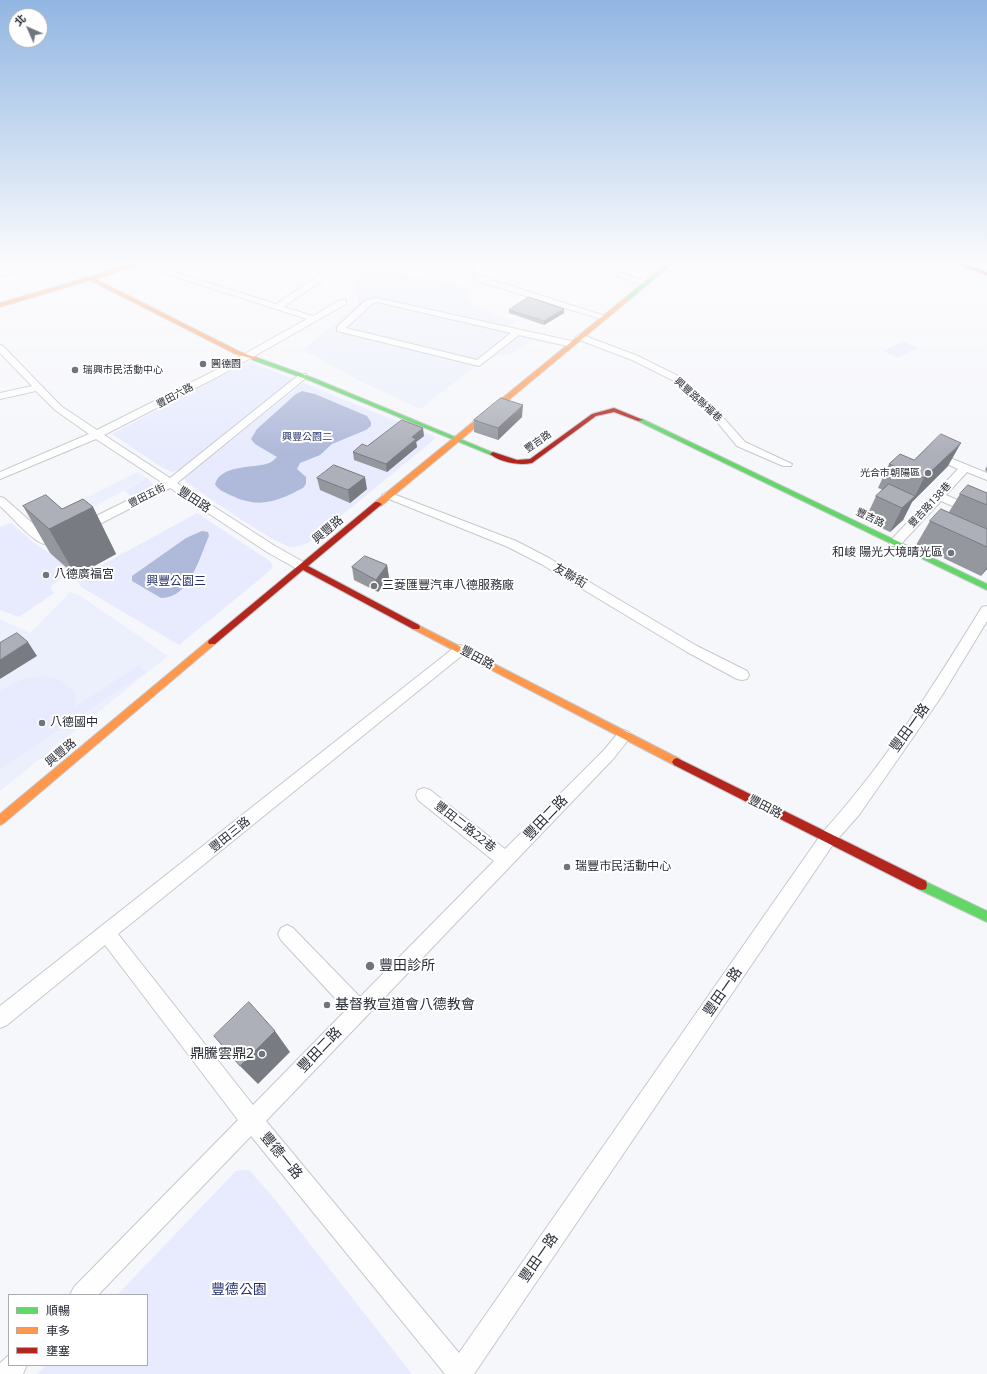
<!DOCTYPE html>
<meta charset="utf-8">
<style>
body{margin:0}
#map{position:relative;width:987px;height:1374px;overflow:hidden;background:#f6f7fb;font-family:"Noto Sans","Noto Sans TC",sans-serif}
canvas{display:block}
.legend{position:absolute;left:8px;top:1294px;width:140px;height:72px;box-sizing:border-box;background:#fff;border:1px solid #aaabaf;margin:0;padding:5px 7px;list-style:none;font-size:12px;color:#2a2d37}
.legend li{display:flex;align-items:center;gap:8px;height:20px}
.legend b{width:20px;border:1px solid #aaabaf}
.north{position:absolute;left:8px;top:8px;width:40px;height:40px;box-sizing:border-box;background:#fff;border:1px solid #aaabaf;border-radius:50%;rotate:315deg;font-size:11px;font-weight:700;line-height:16px;text-align:center;color:#2a2d37}
.north::after{content:'';display:block;margin:auto;width:14px;height:18px;background:#71747c;clip-path:polygon(50% 0,100% 100%,50% 72%,0 100%)}
</style>
<div id="map">
<canvas width="987" height="1374"></canvas>
<ul class="legend">
<li><b style="height:5px;background:#63d668"></b>順暢</li>
<li><b style="height:5px;background:#ff974d"></b>車多</li>
<li><b style="height:5px;background:#b3261e"></b>壅塞</li>
</ul>
<div class="north">北</div>
</div>
<script>
const ctx = document.querySelector('canvas').getContext('2d');
ctx.lineJoin = 'round';
function fillPath(path, color) { ctx.fillStyle = color; ctx.fill(path, 'evenodd'); }
function trace(path, color, width, dash) { ctx.strokeStyle = color; ctx.lineWidth = width; ctx.lineCap = dash ? 'butt' : 'round'; ctx.setLineDash(dash || []); ctx.stroke(path); }
function label(font, color, halo, rows, align = 'center') {
  ctx.font = font + ' "Noto Sans","Noto Sans TC",sans-serif'; ctx.lineWidth = 4; ctx.setLineDash([]); ctx.textBaseline = 'middle'; ctx.strokeStyle = halo; ctx.fillStyle = color; for (const [text, x, y, turn = 0] of rows) {
    ctx.save(); ctx.translate(x, y); ctx.rotate((+turn || 0) * Math.PI / 180); ctx.textAlign = isNaN(turn) ? turn : align; if (halo) ctx.strokeText(text, 0, 0); ctx.fillText(text, 0, 0); ctx.restore();
  }
}
fillPath(new Path2D(`
 M366,267L461,285L474,307L515,321L508,326L563,338L555,345L532,341L509,355L497,356L475,367L420,409L362,382L303,350L359,302L353,277Z
 M137,472L147,478L91,508L81,500Z
 M70,592L79,595L168,656L0,791V619L30,633Z`), '#eceffc');
fillPath(new Path2D(`
 M903,341L918,348L898,358L883,351Z
 M252,362L293,379L179,470L172,472L161,467L112,434L241,366Z
 M303,383L431,435L436,438L308,543C304,544 298,547 293,547C278,547 204,494 187,483L184,478Z
 M147,478L154,485L133,498L125,491Z
 M197,513L270,561L273,567L266,574L179,645L81,587L76,579Z
 M11,523L33,542L73,569L50,587L54,593L19,617L0,610V527Z
 M139,665L146,672L0,769V691C25,675 54,668 75,693V707Z
 M249,1170L273,1197L412,1374H37L46,1365H147V1295H117L236,1171Z`), '#e7ebfd');
fillPath(new Path2D(`
 M302,391L315,394L367,416L371,422V426L366,430L332,444L320,455L300,463L297,469L306,477V484L303,488C276,502 259,509 230,495C224,492 218,490 215,484C221,465 251,468 266,464C271,463 274,460 277,457L255,444L251,439L257,429L296,394Z
 M202,531L208,532L209,536C199,558 190,598 161,598L132,581V576L186,538Z`), '#afb9d9');
trace(new Path2D(`
 M474,272L476,261`), '#afb9d9', 2);
const street = new Path2D(`
 M38,261H51L0,276V272Z
 M127,261H139L276,304L340,261H349L284,307L313,316L340,300H346V304L221,375L104,435L170,478L300,374H306V378L177,483L275,546L307,564L309,567L307,570H299L267,552L170,488L86,531H78L76,528L78,525L163,483L96,439L0,479V472L89,434L55,410L36,391L0,399V393L32,386L0,353V345L3,346L61,406L97,430L214,371L307,319Z
 M575,261H587L650,283L643,285Z
 M474,276H480L608,317L607,319H601L474,280Z
 M377,298L571,341L575,344L571,347L519,335L479,366L337,331V327L366,300ZM377,302L511,333L477,360L346,328L372,304Z
 M580,334L638,356L682,378L719,413L745,442L792,464L791,466H783L737,446L713,417L676,382L632,360L577,339L576,337Z
 M933,451L987,473V480L967,472L946,495L987,513V521L941,501L899,546H891L889,543L891,540L958,469L929,456L928,454L929,452Z
 M388,492L516,541L549,558L697,646L747,671L749,675L747,679L742,680L737,679L687,652L541,564L508,547L384,497L382,495Z
 M0,497L4,498L48,537L59,534L63,535L65,538C60,545 46,546 39,542C25,533 12,517 0,506Z
 M987,606V621L941,697L859,815L834,843L474,1374H445L251,1136L98,1295H70L74,1287L238,1120L105,945L7,1025L0,1028V1006L455,647L460,645L465,647L467,650L465,653L118,934L253,1105L346,1010L281,940L278,934L281,928L287,925L293,928L360,997L494,861L418,800L416,795L418,790L424,788L430,790L505,849L604,750L619,732L624,730L629,732L631,736L614,758L266,1121L459,1353L822,833C884,765 934,685 982,607Z
 M9,1355V1365H27L23,1374H0V1363Z`);
const fast = new Path2D(`
 M670,261H675L629,300H625V298Z
 M255,357L313,378L496,454L495,455H491L309,380L253,360L252,359Z
 M638,419H642L987,584V590L638,421Z
 M922,880L987,911V922L918,889L917,885L918,881Z`);
const slow = new Path2D(`
 M144,261H151L95,279L240,352L257,358V360L236,354L90,280L0,307V303Z
 M625,298L630,299L381,506H375V502Z
 M416,624L680,759L682,762L680,765L677,766L674,765L413,629L412,627Z
 M212,639L216,642L215,644L4,823L0,825V814L209,640Z`);
const jam = new Path2D(`
 M949,261H956L987,272V275Z
 M614,408L643,420L638,421L614,412L596,416L532,463C519,466 500,462 490,454L493,452L517,460L530,459L592,414Z
 M375,502H378L382,504L308,566L419,625L420,627L419,629H413L303,570L215,644H209L208,642L209,640Z
 M677,758L926,881L927,885L926,889L922,890L918,889L674,765L672,762L674,759Z`);
trace(street, '#c6c8ce', 2);
trace(fast, '#c6c8ce', 2);
trace(slow, '#c6c8ce', 2);
trace(jam, '#c6c8ce', 2);
fillPath(street, '#fefefe');
fillPath(fast, '#63d668');
fillPath(slow, '#ff974d');
fillPath(jam, '#b3261e');
fillPath(new Path2D(`
 M509,310L564,313L544,325L509,313Z
 M522,417L498,440L474,432V420Z
 M424,436L416,442L417,447L387,472L354,460L353,452L367,446Z
 M914,460L948,466L912,502L903,520L890,532L865,520L876,496L883,490L878,488L889,464Z
 M987,466V472L985,470Z
 M317,478L367,489L350,503L320,490Z
 M987,493V569L981,576L916,545L930,521L949,512L960,494Z
 M23,506L62,509L93,507L116,554L76,576L50,553Z
 M387,565L389,578L378,592L354,580L352,567Z`), '#95979f');
fillPath(new Path2D(`
 M564,309V313L544,325V321Z
 M523,405L522,417L498,440V428Z
 M423,428L424,436L416,442L417,447L387,472L386,464L412,437Z
 M961,443L948,466L912,502L903,520L890,532L902,508L915,496L924,478Z
 M365,477L367,489L350,503L348,490Z
 M93,507L116,554L76,576L49,529Z
 M387,565L389,578L378,592L376,580Z
 M987,567V569L981,576Z
 M28,642L37,656L0,679V660Z
 M275,1031L290,1052L258,1084L240,1066Z`), '#797b82');
const building = new Path2D(`
 M529,297L564,309L544,321L509,310Z
 M501,398L523,405L498,428L474,420Z
 M402,420L423,428L412,437L416,439L386,464L353,452L362,444L367,446Z
 M941,434L961,443L924,478L889,464L900,454L914,460Z
 M334,465L365,477L348,490L317,478Z
 M889,484L915,496L902,508L876,496Z
 M968,485L987,493V505L960,494Z
 M46,495L62,509L83,499L93,507L49,529L23,506Z
 M941,509L987,529V547L930,521Z
 M365,556L387,565L376,580L352,567Z
 M17,633L28,642L0,660V643Z
 M249,1002L275,1031L240,1066L214,1036Z`);
fillPath(building, '#adb0b9');
trace(building, '#797b82', 1);
const sky = ctx.createLinearGradient(0, 0, 0, 453);
sky.addColorStop(0, '#91b6e2');
sky.addColorStop(0.58, '#fbfbfd');
sky.addColorStop(1, '#fbfbfd00');
ctx.fillStyle = sky;
ctx.fillRect(0, 0, 987, 453);
for (const [x, y, r, color] of [
 [203,364,4,"#71747c"],
 [75,370,4,"#71747c"],
 [928,473,4,"#71747c"],
 [951,553,4,"#71747c"],
 [46,575,4,"#71747c"],
 [374,586,4,"#71747c"],
 [42,723,4,"#71747c"],
 [567,867,4,"#71747c"],
 [370,966,5,"#71747c"],
 [327,1005,4,"#71747c"],
 [262,1054,4,"#71747c"]
]) { const dot = new Path2D(); dot.arc(x, y, r, 0, 2 * Math.PI); ctx.fillStyle = color; ctx.fill(dot); trace(dot, '#fff', 1.5); }
label('10px', '#2a2d37', '#fff', [
 ["圓德園",211,364],
 ["瑞興市民活動中心",83,370],
 ["光合市朝陽區",920,473,"right"]
], 'left');
label('10px', '#2a2d37', '#fff', [
 ["豐田六路",175,396,-28],
 ["興豐路聯福巷",698,400,42],
 ["豐吉路",538,442,-34],
 ["豐田五街",147,496,-27],
 ["豐吉路138巷",930,505,-47],
 ["豐吉路",870,518,26]
]);
label('10px', '#26326a', '#fff', [
 ["興豐公園二",307,437]
]);
label('12px', '#2a2d37', '#fff', [
 ["豐田路",194,500,33],
 ["興豐路",328,530,-40],
 ["友聯街",570,576,31],
 ["豐田路",477,658,28],
 ["興豐路",61,753,-40],
 ["豐田路",765,807,27],
 ["豐田二路22巷",465,827,38],
 ["豐田三路",230,835,-39]
]);
label('12px', '#2a2d37', '#fff', [
 ["和峻 陽光大境晴光區",943,553,"right"],
 ["八德廣福宮",54,575],
 ["三菱匯豐汽車八德服務廠",382,586],
 ["八德國中",50,723],
 ["瑞豐市民活動中心",575,867]
], 'left');
label('12px', '#26326a', '#fff', [
 ["興豐公園三",176,582]
]);
label('14px', '#2a2d37', '#fff', [
 ["豐田一路",910,728,-54],
 ["豐田二路",546,818,-46],
 ["豐田一路",723,992,-55],
 ["豐田二路",320,1050,-46],
 ["豐德一路",281,1156,50],
 ["豐田一路",539,1258,-55]
]);
label('14px', '#2a2d37', '#fff', [
 ["豐田診所",379,966],
 ["基督教宣道會八德教會",335,1005],
 ["鼎騰雲鼎2",254,1054,"right"]
], 'left');
label('14px', '#26326a', '#fff', [
 ["豐德公園",239,1290]
]);
</script>
